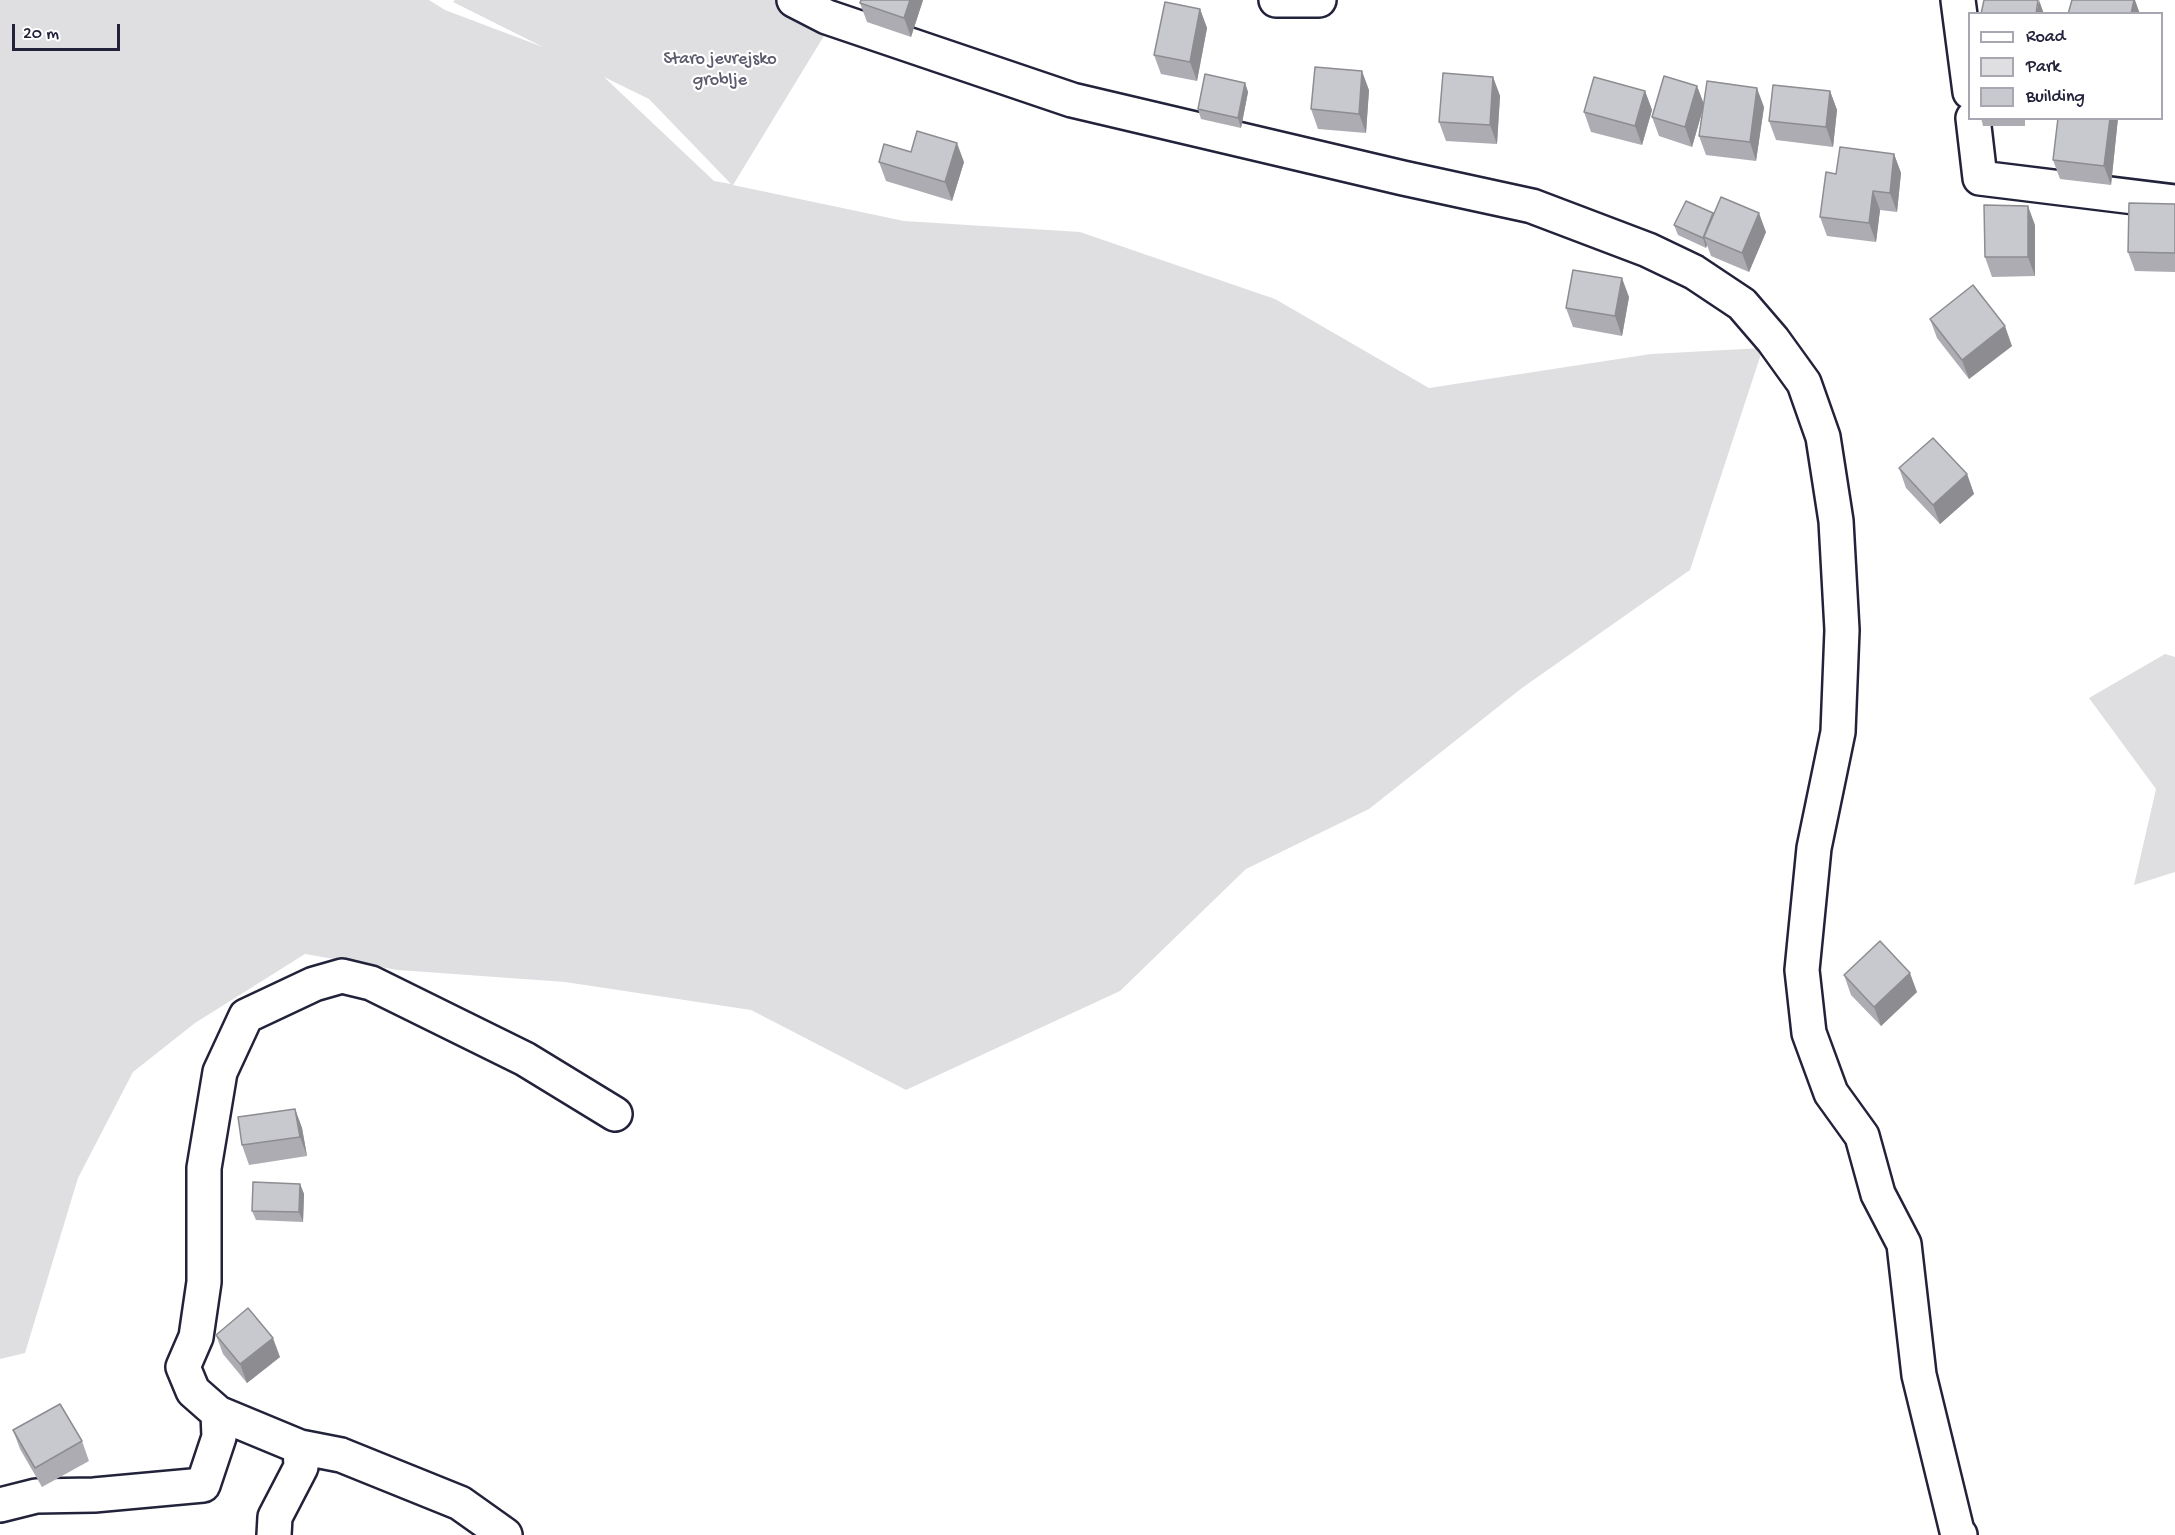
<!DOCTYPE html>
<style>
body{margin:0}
#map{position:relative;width:2175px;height:1535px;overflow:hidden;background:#fff;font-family:"Gochi Hand",sans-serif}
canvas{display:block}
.legend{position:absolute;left:1968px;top:12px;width:195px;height:108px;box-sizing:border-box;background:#fff;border:2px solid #a7a7b1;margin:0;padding:8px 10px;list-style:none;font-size:18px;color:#22223b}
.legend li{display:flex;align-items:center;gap:12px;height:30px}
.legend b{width:30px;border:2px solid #a7a7b1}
.scale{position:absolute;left:12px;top:24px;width:108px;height:27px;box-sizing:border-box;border:3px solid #22223b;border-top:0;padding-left:8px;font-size:18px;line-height:21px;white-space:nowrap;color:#22223b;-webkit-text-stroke:4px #fff;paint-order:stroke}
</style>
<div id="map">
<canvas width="2175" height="1535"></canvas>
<ul class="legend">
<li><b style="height:8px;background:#fff"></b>Road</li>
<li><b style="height:16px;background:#dfdfe2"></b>Park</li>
<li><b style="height:16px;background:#c8c8cf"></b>Building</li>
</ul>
<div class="scale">20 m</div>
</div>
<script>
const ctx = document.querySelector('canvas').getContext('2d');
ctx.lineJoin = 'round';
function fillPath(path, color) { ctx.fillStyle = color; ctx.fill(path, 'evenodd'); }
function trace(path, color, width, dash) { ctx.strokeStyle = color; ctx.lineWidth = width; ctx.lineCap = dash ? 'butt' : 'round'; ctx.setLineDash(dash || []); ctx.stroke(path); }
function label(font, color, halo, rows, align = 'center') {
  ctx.font = font + ' "Gochi Hand",sans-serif'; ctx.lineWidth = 4.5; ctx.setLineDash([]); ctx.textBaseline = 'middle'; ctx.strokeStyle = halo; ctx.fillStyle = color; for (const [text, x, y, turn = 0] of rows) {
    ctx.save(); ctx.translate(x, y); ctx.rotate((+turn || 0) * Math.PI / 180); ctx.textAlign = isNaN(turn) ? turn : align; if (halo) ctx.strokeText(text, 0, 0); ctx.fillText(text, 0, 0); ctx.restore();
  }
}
fillPath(new Path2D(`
 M0,0H429L445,10L543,47L453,2L455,0H781L827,31L733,185L904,221L1080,232L1275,299L1429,388L1651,354L1763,348L1690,570L1522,688L1369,809L1246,869L1120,991L906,1090L751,1010L565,982L398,970L305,954L195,1023L133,1072L78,1178L25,1353L0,1359ZM604,77L649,99L731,184L714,181Z
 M2165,654L2175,657V872L2134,885L2156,789L2089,698Z`), '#dfdfe2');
const minor = new Path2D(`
 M794,0L827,17L1072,100L1403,178L1532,206L1648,250L1694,272L1742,304L1773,340L1804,383L1823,437L1836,521L1842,630L1838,732L1814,848L1802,970L1809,1033L1831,1093L1862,1136L1878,1194L1904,1244L1919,1375L1957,1531L1960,1535
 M1276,0H1319
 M1958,0L1970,92
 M1973,118L1980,178L2175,202
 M0,1505L36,1496L94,1495L203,1485L219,1437L218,1413
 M274,1535L275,1517L301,1467L300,1447
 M505,1535L460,1503L341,1455L300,1447L218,1413L193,1391L183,1367L196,1337L204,1282V1168L220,1072L246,1016L314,984L342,976L371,983L525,1059L615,1114`);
trace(minor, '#22223b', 38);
trace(minor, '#fff', 33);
fillPath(new Path2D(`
 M923,0L911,37L867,22L860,3Z
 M1200,9L1207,28L1197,81L1161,74L1154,55Z
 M1493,77L1500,96L1497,144L1446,141L1439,122Z
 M1245,83L1248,92L1241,128L1201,119L1198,109Z
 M1697,86L1704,104L1764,107L1756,161L1706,155L1699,136L1703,109L1692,147L1659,136L1652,117Z
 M1369,90L1366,133L1318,129L1311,109Z
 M1645,91L1652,110L1642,145L1591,132L1584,112Z
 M1830,91L1837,110L1833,147L1776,140L1769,121Z
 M1981,118H2025V126H1983Z
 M2118,118L2111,185L2060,179L2053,160Z
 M911,152L964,162L952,201L886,181L879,162Z
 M1894,154L1901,173L1897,212L1880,210L1876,242L1827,236L1820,217L1836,174Z
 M2175,204V272L2135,271L2128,252Z
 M1713,213L1766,232L1749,272L1711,256L1707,245L1706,248L1678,235L1674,225Z
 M2035,225V276L1992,277L1985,257Z
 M1629,297L1622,336L1573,327L1566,308Z
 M1930,319L2012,346L1969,379L1937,338Z
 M1899,468L1967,474L1974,494L1940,524L1906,488Z
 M1844,975L1917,992L1881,1026L1851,995Z
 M295,1109L302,1128L307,1156L249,1165L242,1145Z
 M300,1184L304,1194L303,1222L256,1220L252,1211Z
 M216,1335L280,1357L247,1383L223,1354Z
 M13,1430L82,1441L89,1461L42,1487L20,1449Z`), '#acacb2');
fillPath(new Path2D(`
 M910,0H923L911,37L904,18Z
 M2039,0L2044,14H2036Z
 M2134,0H2135L2140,14H2131Z
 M1200,9L1207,28L1197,81L1190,62Z
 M1362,71L1369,90L1366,133L1359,114Z
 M1493,77L1500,96L1497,144L1490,125Z
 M1245,83L1248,92L1241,128L1238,118Z
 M1697,86L1704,105L1692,147L1685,127Z
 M1757,88L1764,107L1756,161L1750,142Z
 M1645,91L1652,110L1642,145L1635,126Z
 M1830,91L1837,110L1833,147L1826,127Z
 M2110,118H2118L2111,185L2104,166Z
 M957,143L964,162L952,201L945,182Z
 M1894,154L1901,173L1897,212L1890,193Z
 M1873,191L1880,210L1876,242L1869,223Z
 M2028,206L2035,225V276L2028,257Z
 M1713,213L1717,223L1704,237L1707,245L1706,248L1703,238Z
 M1759,213L1766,232L1749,272L1742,253Z
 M1622,278L1629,297L1622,336L1615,316Z
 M2005,326L2012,346L1969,379L1962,360Z
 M1967,474L1974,494L1940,524L1933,505Z
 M1910,973L1917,992L1881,1026L1874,1007Z
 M295,1109L302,1128L307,1156L300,1137Z
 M300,1184L304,1194L303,1222L299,1212Z
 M273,1338L280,1357L247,1383L240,1364Z`), '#8c8c91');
const building = new Path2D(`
 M861,0H910L904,18L860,3Z
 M1984,0H2038L2036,14H1981Z
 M2072,0H2134L2131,14H2068Z
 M1165,2L1200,9L1190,62L1154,55Z
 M1315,67L1362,71L1359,114L1311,109Z
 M1443,73L1493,77L1490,125L1439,122Z
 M1205,74L1245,83L1238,118L1198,109Z
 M1664,76L1697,86L1685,127L1652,117Z
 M1594,77L1645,91L1635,126L1584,112Z
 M1707,81L1757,88L1750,142L1699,136Z
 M1773,85L1830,91L1826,127L1769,121Z
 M2058,118H2110L2104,166L2053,160Z
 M917,131L957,143L945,182L879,162L884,144L911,152Z
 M1840,147L1894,154L1890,193L1873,191L1869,223L1820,217L1826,172L1836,174Z
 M1721,197L1759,213L1742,253L1704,237Z
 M1686,201L1713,213L1703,238L1674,225Z
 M2129,203L2175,204V253L2128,252Z
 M1984,205L2028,206V257H1985Z
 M1573,270L1622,278L1615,316L1566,308Z
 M1973,285L2005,326L1962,360L1930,319Z
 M1933,438L1967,474L1933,505L1899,468Z
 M1880,941L1910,973L1874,1007L1844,975Z
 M295,1109L300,1137L242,1145L238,1117Z
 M253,1182L300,1184L299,1212L252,1211Z
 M248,1308L273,1338L240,1364L216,1335Z
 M60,1404L82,1441L35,1468L13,1430Z`);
fillPath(building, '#c8c8cf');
trace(building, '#8c8c91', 1.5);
label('18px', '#5b5b6d', '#fff', [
 ["Staro jevrejsko",720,60],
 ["groblje",720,81]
]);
</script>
